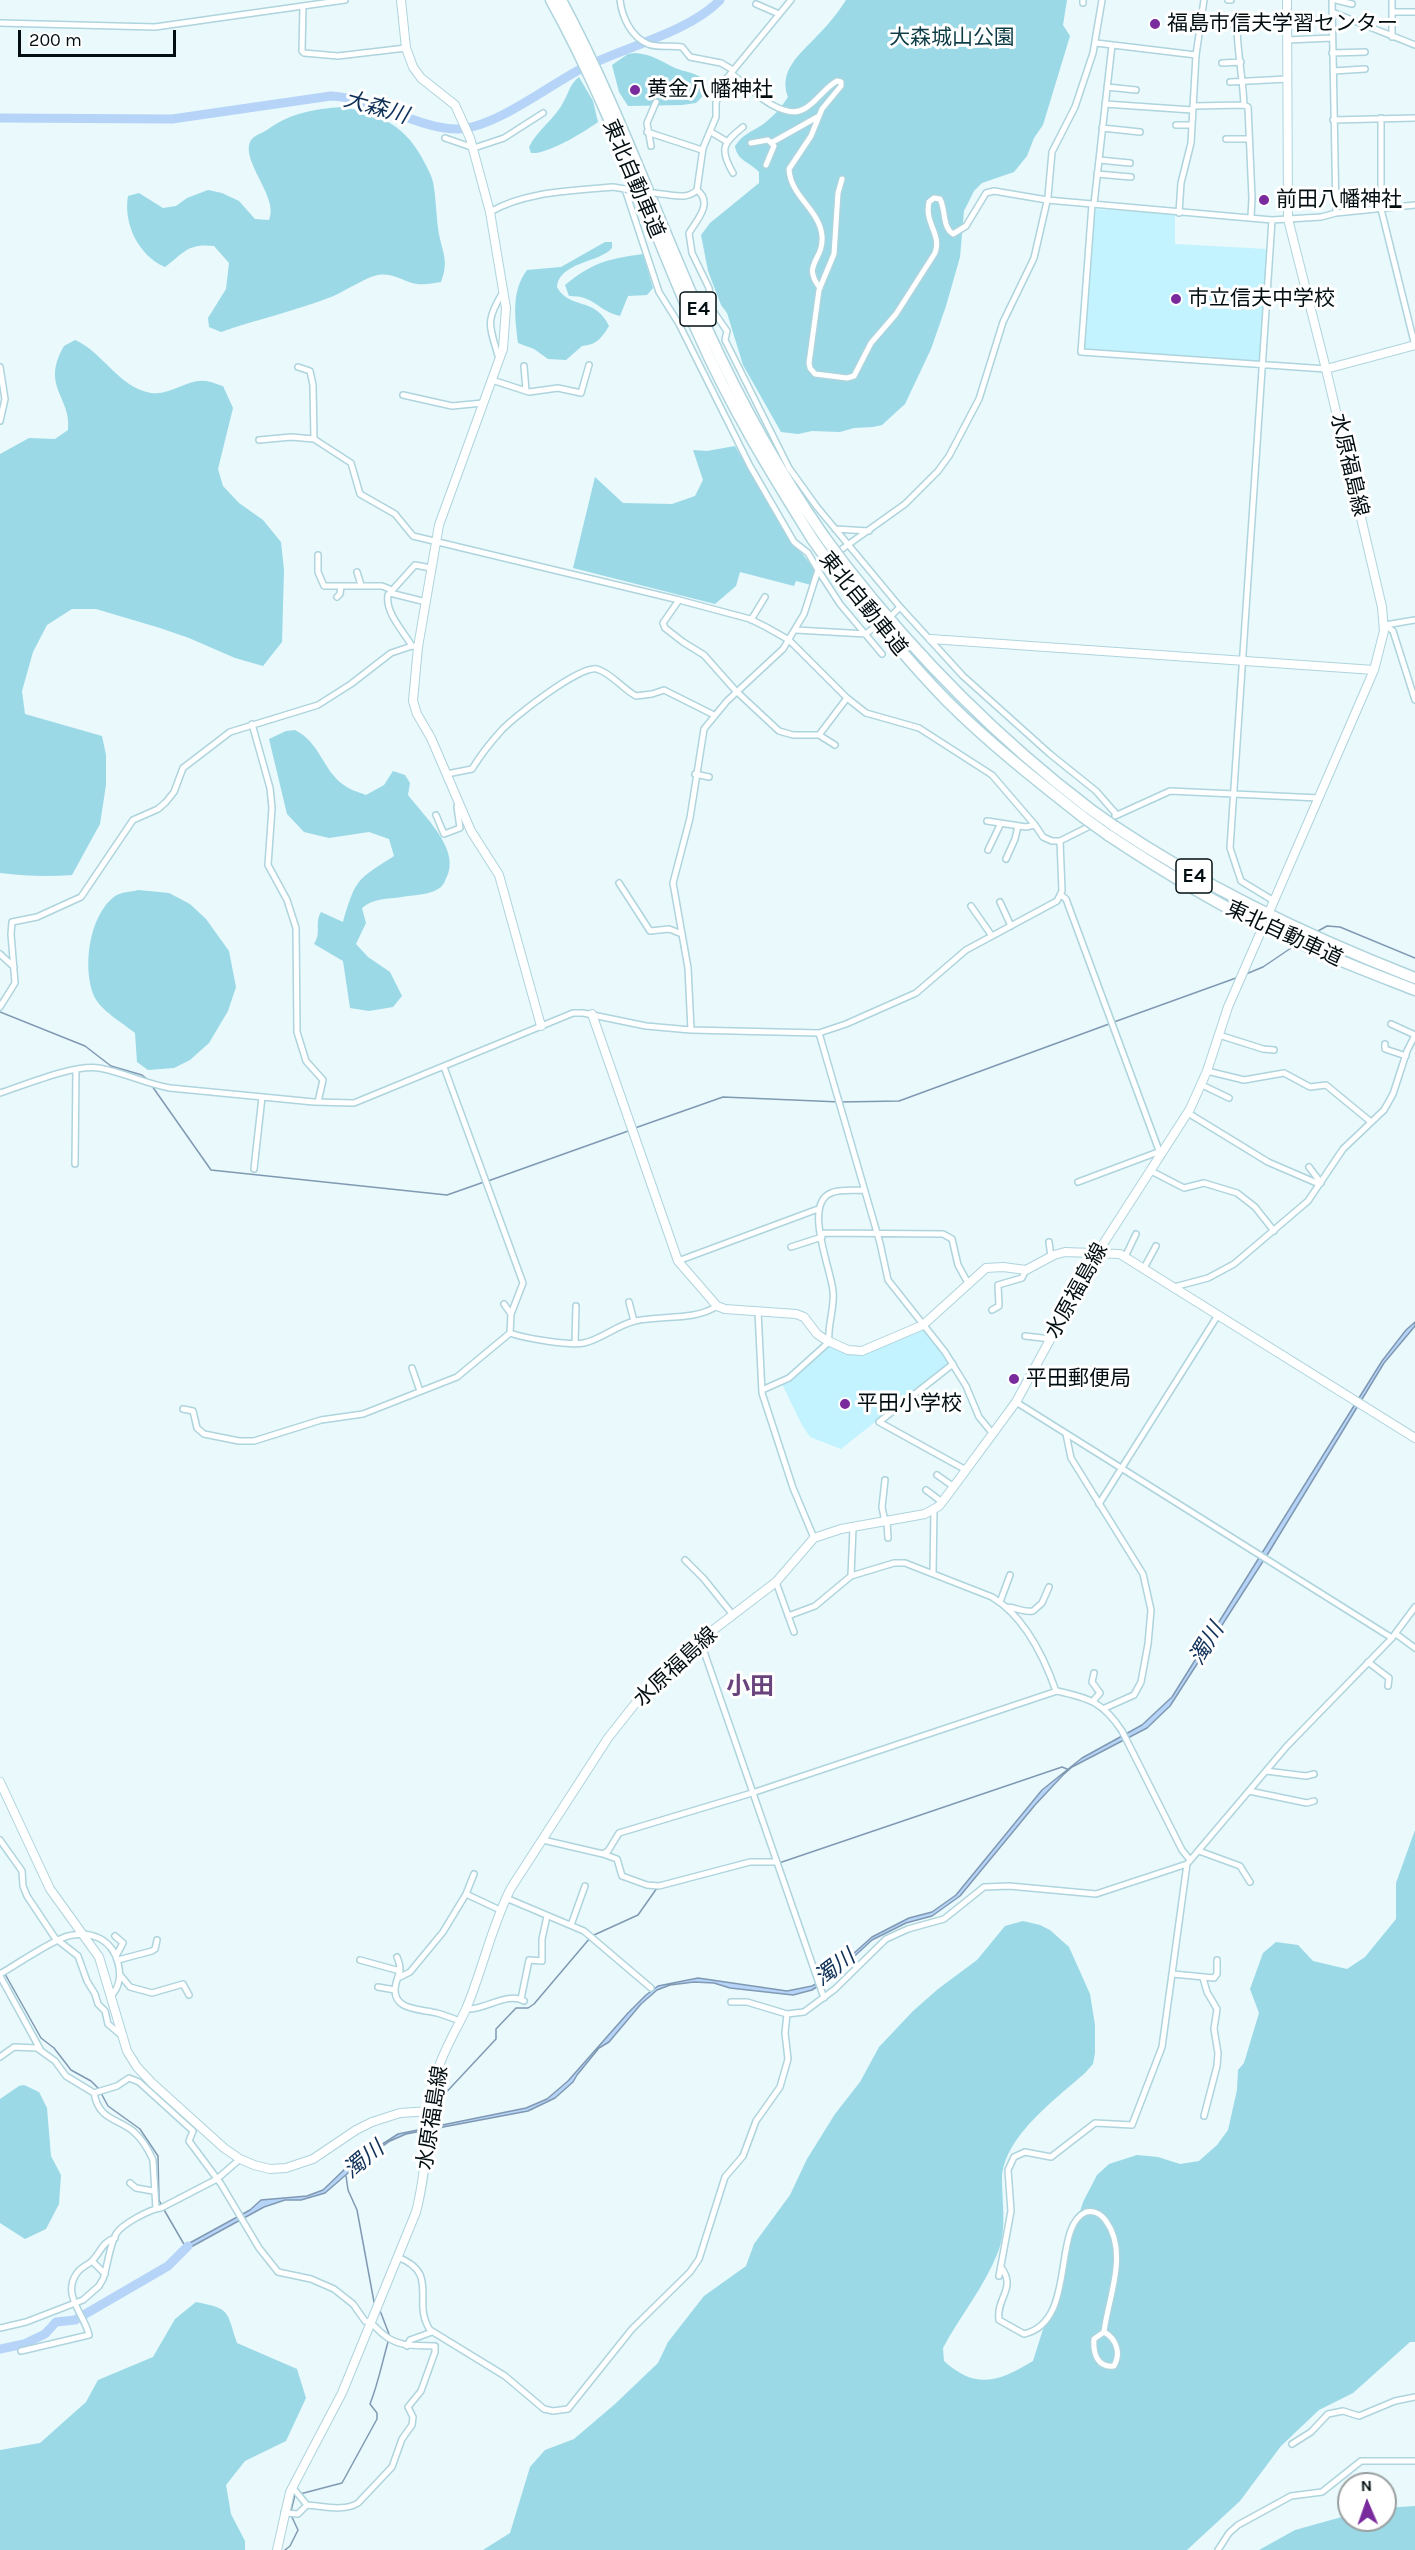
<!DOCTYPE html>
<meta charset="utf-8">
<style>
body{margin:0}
#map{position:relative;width:1415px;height:2550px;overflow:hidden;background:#e9f9fc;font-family:Karla,sans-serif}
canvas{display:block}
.north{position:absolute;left:1337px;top:2472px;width:60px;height:60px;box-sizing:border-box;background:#fff;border:2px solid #9a9fa0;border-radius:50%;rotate:358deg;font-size:16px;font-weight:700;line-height:24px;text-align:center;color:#020e11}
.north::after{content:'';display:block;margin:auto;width:21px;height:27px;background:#792a9c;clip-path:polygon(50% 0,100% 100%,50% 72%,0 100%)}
.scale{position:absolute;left:18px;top:30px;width:158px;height:27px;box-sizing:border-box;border:3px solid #020e11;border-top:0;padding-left:8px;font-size:18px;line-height:21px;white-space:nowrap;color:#020e11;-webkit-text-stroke:4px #fff;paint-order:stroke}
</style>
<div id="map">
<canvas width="1415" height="2550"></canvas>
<div class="north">N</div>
<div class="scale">200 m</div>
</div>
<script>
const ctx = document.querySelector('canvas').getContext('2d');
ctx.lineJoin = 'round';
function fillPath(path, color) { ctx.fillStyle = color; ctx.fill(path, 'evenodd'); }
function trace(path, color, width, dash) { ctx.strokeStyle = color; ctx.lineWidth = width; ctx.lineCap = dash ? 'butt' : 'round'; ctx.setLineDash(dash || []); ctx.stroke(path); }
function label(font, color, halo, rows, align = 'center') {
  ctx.font = font + ' Karla,"Noto Sans JP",sans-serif'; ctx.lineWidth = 6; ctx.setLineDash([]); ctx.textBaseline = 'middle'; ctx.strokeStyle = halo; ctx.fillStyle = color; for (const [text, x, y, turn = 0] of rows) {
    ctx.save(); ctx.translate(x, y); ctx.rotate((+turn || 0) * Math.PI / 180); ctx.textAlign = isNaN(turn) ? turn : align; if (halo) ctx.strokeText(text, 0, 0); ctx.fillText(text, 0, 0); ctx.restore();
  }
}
fillPath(new Path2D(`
 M1096,209L1175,214V244L1267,249L1260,358L1257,361L1088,351L1084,348L1093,211Z
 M923,1328L949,1363L841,1449L810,1437L802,1425L782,1384L829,1345L848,1353Z`), '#c2f3fe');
fillPath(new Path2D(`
 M846,0H1067L1063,25L1070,36L1043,125L1034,138L1027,156L1014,172L982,183L974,191L964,211L960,257L946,306L931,349L905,404L882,425L873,427L854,428L840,432L812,431L798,434L781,432L743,365L727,313L721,305L708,271L701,235L710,223L759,183V172C750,162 737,161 735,146C742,135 751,132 762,125C773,117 781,108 788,97C778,71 800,54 816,37C827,26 838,13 846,0Z
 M635,53C651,54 661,61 675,68C685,72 693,72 702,78L704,95L696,103L682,105L628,106L619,92L612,65L628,54Z
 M579,77L593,101L598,122C584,132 547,155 531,153L529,147C538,129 555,119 564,101C569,92 570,84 579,77Z
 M342,107C377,113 403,124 421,156C425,164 431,173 433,182C436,197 436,213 438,228C441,251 450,259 441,282C430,284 419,286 409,282C398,278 390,273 378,275C366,277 344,292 331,297C295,311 258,319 221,332L209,327L208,318L226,289L229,263L214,246C187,243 184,253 165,267C139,256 123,224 128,196L139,193L163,208L176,206L187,198L208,190L222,193L239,201L255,219L269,220C280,198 239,160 251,140C255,135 262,133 267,130C290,113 314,109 342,107Z
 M605,242H612V248C599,263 559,262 557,287C569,310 595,296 609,326C602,338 596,345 582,346L566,360L548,359L534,349L518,343C515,318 511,291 527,270L561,267Z
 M643,254L653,288L647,295L628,296L620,316C596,310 596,296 569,296L565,285C593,262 608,259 643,254Z
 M75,340C103,352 118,387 151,393C170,396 187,379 205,381C211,381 218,385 223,386L233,408L218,469L223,486L239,503L263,520L281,542L284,570L282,642L263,666L235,658L189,638L160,628L96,609H72L47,625L33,652L22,691L25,714L102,736L106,755V785L100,824L72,875C47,877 25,876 0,873V454L29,438L55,439L68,430C72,397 40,387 64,346Z
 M735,446L787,535C796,547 805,556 814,569L811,585L796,581L794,586L740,572L736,586L715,604L573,568L595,477L623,503L672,504L695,496L703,480L693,450L707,451Z
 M295,730C319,742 322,767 341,783C348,789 358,792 366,795L384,785L393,771L405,775L410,783L408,795C424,816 458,847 448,874C445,880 444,886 438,889C429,895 412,895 402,897C387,899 374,898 362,908L366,923L356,944L368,957L390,972L402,996L393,1007L369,1011L350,1008L343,961L314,944C322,932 314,924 321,912L343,922C356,878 357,880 394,856L389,839L369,832L329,838L304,832L287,814L269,739L286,731Z
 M138,890L169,893L190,904L206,919L229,951L236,987L228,1011L209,1043L190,1060L174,1068L148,1070L137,1062L135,1033C123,1023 101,1011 94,996C82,968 89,915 115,896C121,892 131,892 138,890Z
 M1415,1830V2342H1410L1353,2393L1319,2410L1281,2446L1240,2501L1187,2550H483L510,2533L530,2467L545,2450L574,2439L615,2404L658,2363L668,2342L704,2296L746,2266L754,2244L790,2195L807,2159L835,2114L860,2082L879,2047L913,2011L938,1989L977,1960L1005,1926L1023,1921L1040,1925L1050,1930L1069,1947L1090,1994L1095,2025V2053L1093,2064L1085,2073C1057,2098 1003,2137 1002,2179C1002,2202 1007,2230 998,2252C985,2286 960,2316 943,2348L944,2361C976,2390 998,2382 1033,2361L1083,2202L1097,2175L1109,2164L1137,2155L1158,2157L1180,2164L1199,2161L1217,2145L1228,2130L1237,2090L1238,2070L1244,2063L1259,2013L1250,1989L1263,1953L1276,1942L1298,1945L1313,1961L1347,1969L1365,1957L1396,1919V1883Z
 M24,2085L39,2092L47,2108L51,2156L61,2175L59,2204L46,2229L25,2239L0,2223V2099L19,2086Z
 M196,2302C231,2309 226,2310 237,2343L297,2369L306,2398L286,2441L245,2461L226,2485L231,2514L245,2541V2550H0V2450L40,2443L86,2402L98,2380L153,2357L175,2319Z
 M1415,2506V2550H1259L1295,2530L1349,2515V2520H1385V2508Z`), '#9bd9e7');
const water = new Path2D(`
 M1415,1322V1326L1384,1363L1269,1552L1170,1706L1147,1728L1072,1767L1063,1775L1035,1805L960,1896L932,1916L906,1923L872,1940L832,1977L812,1990L793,1995L730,1988L714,1983L694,1982L670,1985L657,1990L641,2004L609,2042L599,2048L577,2075L573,2082L555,2098L528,2111L406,2134L390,2141L363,2160L325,2193L301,2200H285L264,2207L180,2253L186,2245L250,2210L261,2200L307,2196L323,2190L347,2167L398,2134L526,2108L547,2099L568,2081L628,2013L646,1995L658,1986L698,1978L787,1991L812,1986L825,1979L872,1937L909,1918L932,1912L956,1895L1042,1790L1082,1758L1142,1725L1172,1697L1382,1361L1406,1330Z`);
fillPath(water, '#b6d4f8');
trace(water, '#8099b3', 1.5);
trace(new Path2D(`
 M1318,931L1327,926L1340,927L1415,958
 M1246,974L1263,967L1294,946
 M0,1012L85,1046L111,1066L142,1075L148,1080
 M1114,1022L1236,978
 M152,1086L211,1170L447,1195L484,1182
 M635,1128L723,1097L840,1102L899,1101L1109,1024
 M488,1181L631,1130
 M779,1863L1062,1767L1067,1769
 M594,1935L638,1915L657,1888
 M5,1974L41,2038L54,2048L71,2070L91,2081L98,2088
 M101,2093L108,2106L140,2129L158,2156L159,2200L161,2204
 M441,2124L439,2100L496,2039V2029L516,2008H528L534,2004L590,1938
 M346,2176L348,2190L357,2210L374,2302
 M163,2208L185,2246
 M379,2308L389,2334
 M300,2494L342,2483L377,2419V2413L370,2404C378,2384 382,2363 388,2342
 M291,2511L295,2495
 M285,2550L290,2546L298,2530L291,2515`), '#8099b3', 1.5);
trace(new Path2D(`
 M0,118L172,119L331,96C376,98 419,130 459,129C493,128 546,88 577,71C619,48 687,34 720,0
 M0,2349L24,2344L45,2334L56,2322L75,2320L168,2266L188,2246`), '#b6d4f8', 9);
const street = new Path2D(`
 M620,0C622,17 631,37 648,44C657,48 672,45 682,47L690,57L721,63L733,70
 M1228,0H1231
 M1332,0L1336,213
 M1336,0L1352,4
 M1083,3V0
 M756,4L779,14
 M303,6L302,51L304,53L338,56L406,48
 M1332,12L1415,45
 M1392,12H1415
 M0,23L155,27L345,0
 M1201,24L1286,25
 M1237,25C1237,52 1243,78 1244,105
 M1392,37V0
 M1287,40L1332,38
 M1096,43L1196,55
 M1332,53L1365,52
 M1222,63L1241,62
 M1333,71L1365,69
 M731,73C747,86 782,122 804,109C817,102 824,88 837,81L841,82V86L822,109L811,136L789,169C790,196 820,210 822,236C824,261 801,264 820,288
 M1230,82L1287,79
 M1107,87L1136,90
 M1105,104L1192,110
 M1193,106L1244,105L1248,107L1252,198L1251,217
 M1381,118V209L1415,346
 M1333,120L1415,118
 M1176,125H1192
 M1102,128L1140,132
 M647,132L702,150
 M711,132L726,141
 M445,138L474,148L504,138L543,113
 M1226,139H1249
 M751,143L768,140L774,146L766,165
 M771,143L819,116
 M651,146L647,123L656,102
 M1099,160L1130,163
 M733,173C719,149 723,143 743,127
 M1097,174L1131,177
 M842,179L838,193L834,254L819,290L809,363L810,368L815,374L847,378L854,376L871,343L896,314L935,253C942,234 924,223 929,202L934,198L940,199C946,210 942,227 953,234L966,226L986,193L994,191L1047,200L1272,220L1321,217L1336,213L1415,205
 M697,190C714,203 696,221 689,233L692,253L709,288L713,311L727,331L725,340L789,468L817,507L900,607L963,676L1050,754L1096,791L1117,815
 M661,194C674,195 687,200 697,190L703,148L716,117V103L722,84L791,0
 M1092,204L1081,352L1326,369
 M1094,204L1112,45
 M490,212C526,191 573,191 613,187L625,189L659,292L679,324L750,466L794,542L808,553L818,570L804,614L783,649L727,701L704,729L690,818L673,883L688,968L691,1030
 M1179,213L1181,183L1191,143L1196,55L1204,0
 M1272,220L1230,848L1241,881L1274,901
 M499,359C490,326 484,323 503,292
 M524,366L526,391
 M0,367L5,399L0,421
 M298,367L310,371L313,385L314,439
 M492,380L529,392L558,388L581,393L589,365
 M403,395L452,406L483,403
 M259,440L291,437L314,439L351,463L360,494L395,514L413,536L679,600L750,619L766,627L789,640L847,698L866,713L919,728L992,775L1035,825L1043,837L1052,841H1060
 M835,529L869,531
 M842,549L905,504L938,471L949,456L979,399L1003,322L1034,258L1048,197L1052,152L1075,107L1093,53L1102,0
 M318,555V572L324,586H382L392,590
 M820,565L818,570L840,604L882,654
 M357,572L361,585
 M390,593L426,602
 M337,597L340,594L341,586
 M679,600L663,623L665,628L683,642L704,655L735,690L779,731L793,735H819L835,745
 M891,616L900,607
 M751,620L765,597
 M1385,625L1393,631L1415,700
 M1385,625L1415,620
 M796,630L866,634L872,629
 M412,646C404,632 385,613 388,595L415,565L431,568
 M252,724L270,788L272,808L268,865L287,900L296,928L297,1032L306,1061L323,1080L318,1102
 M819,735L847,698
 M447,774L472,769C480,756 490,743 500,732C512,718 580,665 597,669C611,673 623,689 636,696L652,694L664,690L714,715
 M695,774L709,777
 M436,815L444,834L460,828L457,807L458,803
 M1115,816L1170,791L1319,798
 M987,821L1026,827L1035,825
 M988,850L1001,823
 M1006,859L1015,839L1018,826
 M619,883L650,931L669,929L682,934
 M1061,895L1066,899L1161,1156
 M1000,902L1011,926
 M971,906L992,936
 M0,954L14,967
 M0,1007L15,983L11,934L12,922L37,917L81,897L133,820L158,809L166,802L174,792L183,768L230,732L318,705L351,684L391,653L412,646L418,647
 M1391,1024L1415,1035
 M819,1033L880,1243L888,1280L945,1352L966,1386L979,1417L993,1434
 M1219,1035L1263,1049L1274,1050
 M1385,1044V1049L1406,1056
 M444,1067L523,1283L511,1314L510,1333
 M1207,1071L1244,1080L1284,1073L1310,1087L1326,1085L1371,1122
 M1202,1085L1229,1098
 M0,1093C25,1085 74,1064 99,1068C123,1072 146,1084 170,1088L314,1102L354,1103L556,1020L573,1013H583L646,1026L691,1030L819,1033L846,1024L916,993L966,950L1057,901L1062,891L1060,841L1088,827
 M1188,1113L1268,1162L1319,1184
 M75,1164L76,1070
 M1309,1167L1321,1183
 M254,1169L262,1097
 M1151,1171L1184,1188L1204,1183L1237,1193L1255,1207L1274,1231
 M1078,1182L1158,1152
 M821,1233L943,1234L952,1239L958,1265L968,1283
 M1049,1242L1051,1257
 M791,1247L822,1237
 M1125,1257L1136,1234
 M678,1261L818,1209
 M1144,1268L1156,1246
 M1174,1287L1208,1278L1234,1264L1308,1201L1343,1149L1384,1110L1393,1094L1407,1051L1415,1035
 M629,1302L634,1321
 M504,1304L511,1314
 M992,1310L999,1306L998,1285L1022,1278L1026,1270
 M758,1311L762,1393L793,1488L814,1538
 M1025,1336L1051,1339
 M575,1344L576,1306
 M953,1364L879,1422L966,1470
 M412,1368L420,1391
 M762,1390L789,1378L829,1342C827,1326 835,1308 833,1291C831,1269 803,1204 831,1193C840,1189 853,1191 863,1190
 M1016,1402L1392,1638
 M183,1409L193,1411L197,1428L204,1434L239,1441H254L321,1420L363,1414L457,1377L510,1333C523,1338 570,1346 584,1343C602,1339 617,1325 635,1321C661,1315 695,1321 717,1306
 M1066,1434L1071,1458L1143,1574L1151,1610L1148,1644L1141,1682L1134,1695L1105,1708
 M937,1475L954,1487
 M926,1490L942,1502
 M1099,1504L1218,1315
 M885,1522L882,1507L885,1480
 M887,1522L888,1538
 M685,1560L704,1579L733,1615
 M933,1573L934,1509
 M851,1576L853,1528
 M776,1582L794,1632
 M1000,1602L1010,1575
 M1006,1607C1016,1607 1023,1613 1033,1611L1042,1603L1049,1587
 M788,1616L815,1606L851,1576L894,1563H905L992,1597C1024,1616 1044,1657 1056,1691
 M1396,1634L1415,1648
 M700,1640L824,1998
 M1368,1662L1389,1678L1388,1686
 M1093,1701L1100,1693L1092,1682L1094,1673
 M1266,1771L1306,1776L1314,1774
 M1249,1791L1307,1803L1314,1801
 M0,1840L22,1871L23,1886L27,1896L55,1938L78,1956L87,1981L95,1994L98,2004L105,2011L108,2024L121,2035
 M543,1840L603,1854L608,1851L619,1833L752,1793L1057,1691C1089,1698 1103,1702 1122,1731L1182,1850L1190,1860
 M1199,1851L1240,1866L1250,1882
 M603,1854L617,1859L622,1876L647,1885L659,1886L750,1862H775
 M466,1894L500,1910
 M506,1898L584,1931L651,1988
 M571,1925L585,1886
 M115,1936L123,1943L116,1956
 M397,1957C404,1973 396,1975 395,1989C394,2011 422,2009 437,2013C444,2015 452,2018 460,2021
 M118,1960L152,1951L155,1949L157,1940
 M360,1960L400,1971
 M0,1974C14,1966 54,1939 68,1936C91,1930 112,1939 118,1963C121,1974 120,1987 111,1996
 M1173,1974L1214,1978L1217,1974V1960
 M0,1976L40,2049
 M121,1976L130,1987L152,1993L183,1984L189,1995
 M400,1977L410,1972L443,1932L466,1894L474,1874
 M1203,1978L1207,1992L1217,2009L1214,2029L1218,2053L1217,2066L1204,2116
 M378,1987L395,1990
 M521,1999L529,1960L542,1961V1939L547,1916
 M731,2002H747L787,2014L804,2012L835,1989L886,1939L908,1929L944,1919L984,1887L1009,1886L1096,1894L1187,1864L1287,1746L1392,1638L1415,1607
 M466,2009C484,2011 507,1991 524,2001
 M0,2057L14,2047L37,2048L55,2061L66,2076L94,2093C99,2121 118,2118 134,2132C142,2139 149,2151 153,2160L156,2209
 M94,2093L117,2086L129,2078L139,2082L193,2131L189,2141L221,2184L259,2248L278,2272L311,2279L334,2289L353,2304L365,2321C374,2323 376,2329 384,2335C400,2348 416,2345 435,2346V2352L421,2391L408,2407L413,2417L412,2425L402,2439L392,2467L358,2503C344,2512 323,2506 307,2505L293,2488
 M130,2183L136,2188L153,2191
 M397,2257C441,2273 411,2302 430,2330L505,2376L544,2409L553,2411L568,2409L632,2329L690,2272L699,2259L725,2177L743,2156L756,2121L780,2087L788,2059L785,2033L787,2014
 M92,2261L105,2274
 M1001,2267C1017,2289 996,2297 999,2320L1024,2334C1078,2322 1051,2227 1086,2212C1095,2210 1101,2214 1106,2221C1129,2253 1108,2298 1104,2332L1094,2339C1093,2353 1097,2368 1114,2366C1121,2354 1117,2339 1104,2332
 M999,2276L1011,2211L1008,2170L1014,2157L1025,2152L1051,2157L1095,2123L1132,2125L1162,2047L1187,1864
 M0,2328L26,2322L83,2300L99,2286L103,2279C108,2265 109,2247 116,2234C122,2224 150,2209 161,2208L217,2179L240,2159
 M407,2346L410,2340L432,2332
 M21,2351L89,2335C85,2315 61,2295 77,2273C81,2267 88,2265 92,2261C101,2252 102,2242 115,2238
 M1292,2444L1311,2432L1328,2414L1343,2411L1359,2416L1395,2401L1415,2397
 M284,2513L298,2514L307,2505
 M1218,2550L1229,2533L1238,2525L1291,2496L1322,2492L1361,2461H1415`);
const secondary = new Path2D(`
 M401,0L406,48L413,67L421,78L455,105L470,138L490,212L506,308L503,349L439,525L418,647L413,701L417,714L431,738L471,831L499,875L541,1026
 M1326,369L1415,345
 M931,639L1374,670
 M1270,910L1374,670L1384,631L1382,607L1326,369L1288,219L1287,0
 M592,1014L678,1261L717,1306L725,1309L796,1314L804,1317L817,1334L826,1340L848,1350L862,1351L923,1325L986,1268L1003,1267L1026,1270L1054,1255L1065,1252L1120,1254L1415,1438
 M0,1782L50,1889L99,1957L127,2051L137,2067L152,2083L224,2148L240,2159L254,2165L270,2169L286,2168L313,2159L356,2130L372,2122L400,2113L430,2111
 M277,2550L290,2492L342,2393L416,2212C428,2167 427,2120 436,2076C442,2052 456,2031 466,2009C483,1969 491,1927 511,1888L608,1738L638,1700L670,1667L704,1637L776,1582L814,1538L841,1529L925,1514L939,1506L949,1493L1016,1402L1098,1252L1190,1109L1207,1071L1228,1007L1262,929`);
const highway = new Path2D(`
 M551,0C610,106 649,222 698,333C730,406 771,473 813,540
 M561,0C618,106 657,220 707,329C740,401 778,470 823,535
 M846,566C917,657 997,738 1090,809
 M836,572C871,616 907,660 947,701C989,743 1036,780 1083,817
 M1114,826C1208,889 1309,937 1415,978
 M1108,835C1161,870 1214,903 1271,930C1318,953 1366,971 1415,990`);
trace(street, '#aed4dd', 8);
trace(secondary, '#aed4dd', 10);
trace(highway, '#aed4dd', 13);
trace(street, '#fff', 5);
trace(secondary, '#fff', 8);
trace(highway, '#fff', 10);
const streetBridge = new Path2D(`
 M625,189L661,194`);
const highwayBridge = new Path2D(`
 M823,535L846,566
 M813,540L836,572
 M1090,809L1114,826
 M1083,817L1108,835`);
trace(streetBridge, '#aed4dd', 8, []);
trace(highwayBridge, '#aed4dd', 13, []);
trace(streetBridge, '#fff', 5);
trace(highwayBridge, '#fff', 10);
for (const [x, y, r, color] of [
 [1155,24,6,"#792a9c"],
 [635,90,6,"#792a9c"],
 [1264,200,6,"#792a9c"],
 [1176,299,6,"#792a9c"],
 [1014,1379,6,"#792a9c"],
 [845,1404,6,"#792a9c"]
]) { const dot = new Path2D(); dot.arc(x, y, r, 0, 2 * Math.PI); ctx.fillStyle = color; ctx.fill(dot); trace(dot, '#fff', 2); }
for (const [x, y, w] of [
 [698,309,36],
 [1194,876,36]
]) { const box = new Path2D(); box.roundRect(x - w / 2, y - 17, w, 34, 4.5); ctx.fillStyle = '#fff'; ctx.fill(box); trace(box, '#020e11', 1.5); }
label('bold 20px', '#020e11', null, [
 ["E4",698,309],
 ["E4",1194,876]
]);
label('21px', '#020e11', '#fff', [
 ["福島市信夫学習センター",1167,24],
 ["黄金八幡神社",647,90],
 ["前田八幡神社",1276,200],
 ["市立信夫中学校",1188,299],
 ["平田郵便局",1026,1379],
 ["平田小学校",857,1404]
], 'left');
label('21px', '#0d3d46', '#fff', [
 ["大森城山公園",952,38]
]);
label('21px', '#020e11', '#fff', [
 ["東北自動車道",633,179,67],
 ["水原福島線",1349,465,77],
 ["東北自動車道",863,604,51],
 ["東北自動車道",1284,934,25],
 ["水原福島線",1077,1291,-61],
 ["水原福島線",676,1667,-43],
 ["水原福島線",433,2118,-81]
]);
label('italic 22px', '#103258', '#fff', [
 ["大森川",376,108,16],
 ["濁川",1207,1644,-58],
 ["濁川",835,1968,-37],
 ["濁川",364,2160,-39]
]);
label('bold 24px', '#68437c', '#fff', [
 ["小田",750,1687]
]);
</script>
